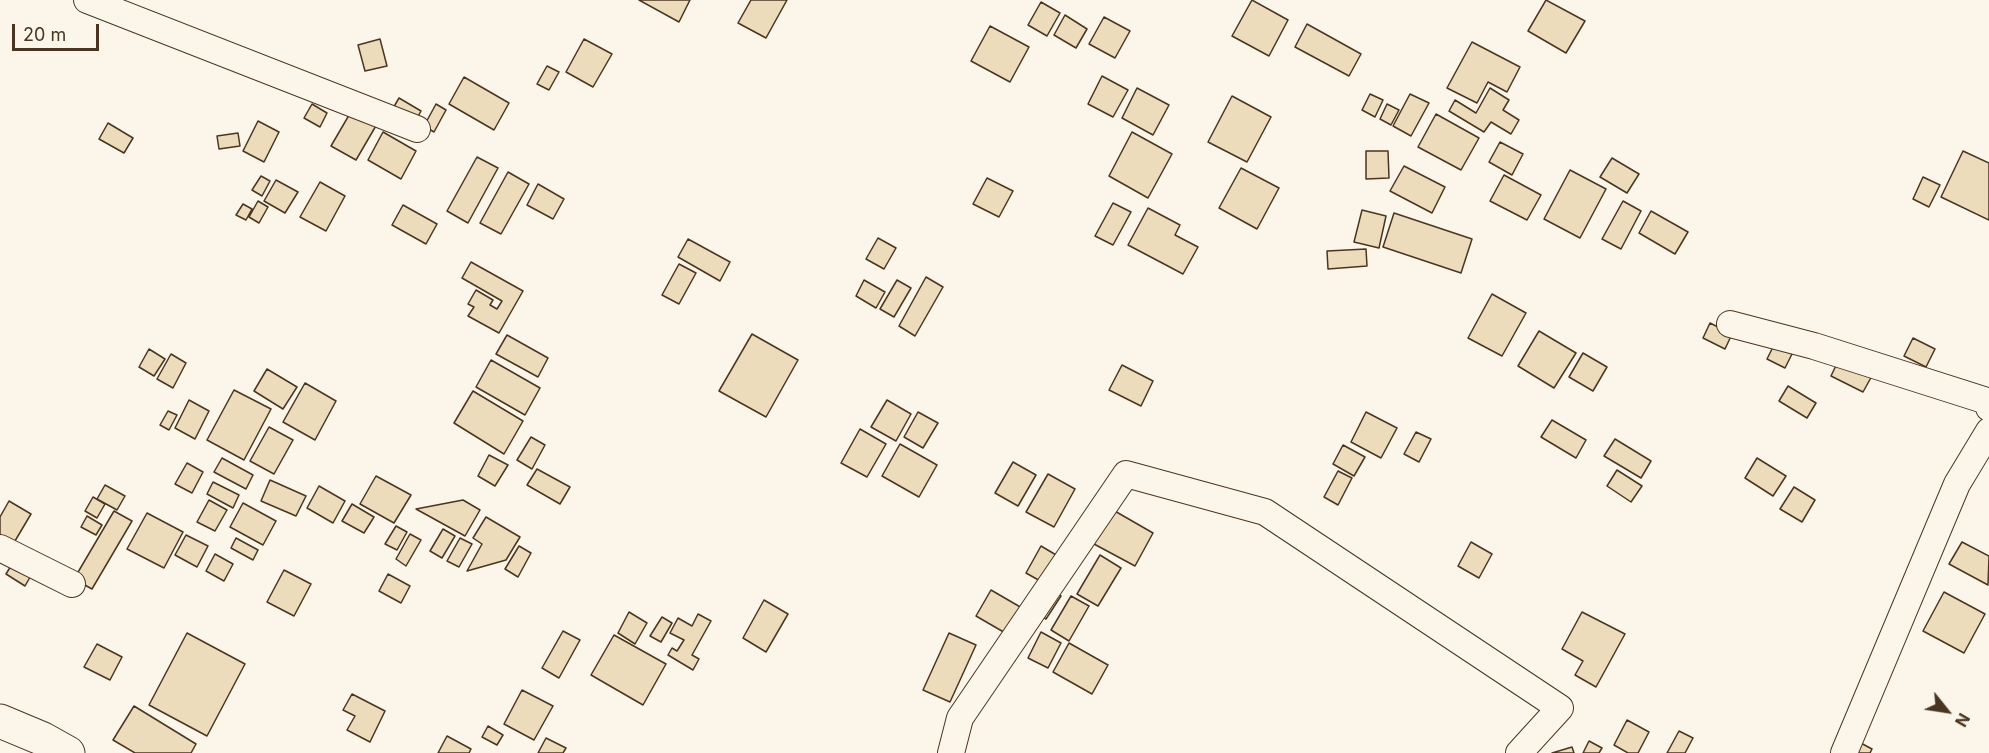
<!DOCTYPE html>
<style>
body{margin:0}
#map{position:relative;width:1989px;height:753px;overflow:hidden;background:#fbf6e9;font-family:Inter,sans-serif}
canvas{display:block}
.north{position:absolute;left:1917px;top:681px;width:60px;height:60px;-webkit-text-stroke:4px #fbf6e9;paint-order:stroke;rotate:120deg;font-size:16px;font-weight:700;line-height:24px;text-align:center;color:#4a3520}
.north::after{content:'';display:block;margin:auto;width:21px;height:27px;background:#4a3520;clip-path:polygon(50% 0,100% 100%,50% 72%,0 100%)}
.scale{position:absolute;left:12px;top:24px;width:87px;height:27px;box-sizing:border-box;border:3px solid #4a3520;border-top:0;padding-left:8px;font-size:18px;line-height:21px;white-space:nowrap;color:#4a3520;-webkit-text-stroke:4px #fbf6e9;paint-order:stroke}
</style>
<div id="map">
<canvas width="1989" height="753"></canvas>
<div class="north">N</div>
<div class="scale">20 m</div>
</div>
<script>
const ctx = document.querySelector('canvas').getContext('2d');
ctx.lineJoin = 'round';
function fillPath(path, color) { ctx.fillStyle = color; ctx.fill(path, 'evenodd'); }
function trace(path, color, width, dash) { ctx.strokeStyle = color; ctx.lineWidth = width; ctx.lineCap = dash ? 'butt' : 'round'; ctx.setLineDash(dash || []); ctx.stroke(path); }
const building = new Path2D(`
 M639,0H690L679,22Z
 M751,0H787L766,38L738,23Z
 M1252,0L1288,20L1269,56L1232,36Z
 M1546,0L1585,21L1566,53L1528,31Z
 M1041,2L1060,13L1047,36L1028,25Z
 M1065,15L1087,29L1076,48L1054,35Z
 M1104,17L1130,31L1115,58L1089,44Z
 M1307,24L1361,54L1349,76L1295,47Z
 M990,26L1029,47L1010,82L971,61Z
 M380,39L387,66L365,71L358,45Z
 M584,39L612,54L593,87L566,72Z
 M1472,42L1520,67L1507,92L1488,82L1477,103L1447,88Z
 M547,66L559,72L549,90L537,84Z
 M1102,76L1128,90L1113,117L1088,104Z
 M464,77L509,103L494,130L449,104Z
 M1137,88L1169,105L1153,135L1122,118Z
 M1490,88L1509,100L1503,110L1519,120L1511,134L1491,122L1484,132L1449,111L1455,100L1476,113Z
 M1370,94L1383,100L1375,117L1362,110Z
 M1410,94L1429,103L1411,136L1393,126Z
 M1232,96L1271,117L1247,162L1208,142Z
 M399,98L421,111L410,131L388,117Z
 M312,104L327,113L320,127L304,118Z
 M436,104L446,110L434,132L424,126Z
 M1387,104L1399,110L1391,125L1380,119Z
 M352,110L377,124L356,160L331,146Z
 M1436,114L1479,138L1461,170L1418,147Z
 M258,121L279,132L264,162L243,151Z
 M108,123L133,138L124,153L99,139Z
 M383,132L416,151L401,179L368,160Z
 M1132,132L1172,154L1148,198L1109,176Z
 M238,133L240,146L219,149L217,136Z
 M1500,142L1523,154L1512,175L1489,162Z
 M1366,151H1388L1389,178L1366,179Z
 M1963,151L1989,163V220L1941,197Z
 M477,157L498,168L468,223L447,211Z
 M1612,158L1639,174L1627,193L1600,177Z
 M1404,166L1445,187L1432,213L1390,191Z
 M1241,168L1279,188L1257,229L1219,208Z
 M1570,170L1606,189L1580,238L1544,219Z
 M508,172L529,184L501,234L480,223Z
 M1504,175L1541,195L1527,220L1490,201Z
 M261,176L270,181L262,196L252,190Z
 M1923,177L1940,185L1929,207L1913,199Z
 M987,178L1013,191L999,217L973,204Z
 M276,180L298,192L285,213L264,201Z
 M320,182L345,196L326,231L300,217Z
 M538,184L564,199L553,219L527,205Z
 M258,201L268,207L259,223L249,217Z
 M1623,201L1641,211L1621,249L1602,239Z
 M1113,203L1131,212L1113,245L1095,236Z
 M243,204L252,209L246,220L236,215Z
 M403,205L437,224L426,244L392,225Z
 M1148,208L1180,225L1175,235L1198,247L1183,274L1128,245Z
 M1362,210L1386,216L1379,248L1354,242Z
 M1651,211L1688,232L1675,254L1639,233Z
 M1394,213L1472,239L1461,273L1383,247Z
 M878,238L896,248L884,269L866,259Z
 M688,239L730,262L720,281L678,257Z
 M1366,249L1367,266L1328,269L1327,251Z
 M471,262L523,291L499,333L468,316L474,307L468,304L476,290L493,300L490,305L497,309L502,301L462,278Z
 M679,264L696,273L679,304L662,295Z
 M926,277L943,287L915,336L899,326Z
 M864,280L885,292L876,308L856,296Z
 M897,280L911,288L894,317L880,309Z
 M1492,294L1526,313L1502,356L1468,338Z
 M1710,323L1732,334L1725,349L1703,338Z
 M1539,331L1576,353L1554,388L1518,366Z
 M752,334L798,360L766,417L719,391Z
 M507,335L548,358L538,377L496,354Z
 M1913,338L1935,349L1926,367L1904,356Z
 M1774,345L1792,354L1785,368L1767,359Z
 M149,349L165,359L154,376L139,367Z
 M1583,353L1607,367L1593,391L1569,377Z
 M171,354L186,363L173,388L157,379Z
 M1840,357L1873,374L1863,392L1831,376Z
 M491,360L540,388L525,415L476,387Z
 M1122,365L1153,381L1141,406L1109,390Z
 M267,369L297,387L283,409L254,391Z
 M305,383L336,401L315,440L283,422Z
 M1788,386L1816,403L1807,418L1779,401Z
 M234,390L271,409L244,460L207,440Z
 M473,391L523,421L504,454L454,423Z
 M189,400L209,411L195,439L175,428Z
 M887,400L911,414L896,441L871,427Z
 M168,411L177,415L169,430L160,425Z
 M918,412L938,423L923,448L904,437Z
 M1366,412L1397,428L1381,458L1351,442Z
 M1552,420L1586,440L1576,458L1541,437Z
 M269,427L293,440L274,474L250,461Z
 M860,429L886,444L867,477L841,463Z
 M1416,432L1431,439L1419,462L1404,454Z
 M531,437L545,445L532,469L517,460Z
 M1615,439L1651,461L1641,478L1604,456Z
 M900,444L937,465L919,497L882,476Z
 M1343,445L1365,457L1354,476L1333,464Z
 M489,455L508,465L495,486L478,476Z
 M222,458L253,475L246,489L214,472Z
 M1757,458L1786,476L1773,496L1745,478Z
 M1013,462L1036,475L1018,506L995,493Z
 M187,463L203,472L192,493L175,484Z
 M537,469L570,487L560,504L527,485Z
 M1617,470L1642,486L1631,502L1607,486Z
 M1338,471L1352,478L1338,505L1324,497Z
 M1048,474L1075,489L1054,527L1026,512Z
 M376,476L411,495L394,523L360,504Z
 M270,480L306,496L296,516L261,501Z
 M213,482L239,495L233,508L207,494Z
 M105,485L125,496L117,510L97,499Z
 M319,486L345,501L333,523L307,508Z
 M1794,487L1815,500L1802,522L1780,509Z
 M93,497L105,504L97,518L85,511Z
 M209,500L227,510L215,531L197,522Z
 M463,500L480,510L465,536L416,509Z
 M9,501L31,514L12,546L0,539V517Z
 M243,503L276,521L263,545L230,527Z
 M352,504L374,517L364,533L342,521Z
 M1113,510L1153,533L1135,566L1094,544Z
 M114,511L132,521L92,589L74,579Z
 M147,513L183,532L164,568L127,549Z
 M87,516L102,525L96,535L81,527Z
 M486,517L520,537L506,560L467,571L482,544L473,538Z
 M396,526L407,532L397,550L385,544Z
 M443,529L455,536L442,558L430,551Z
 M410,534L421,540L406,566L396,559Z
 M186,535L208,546L197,567L175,555Z
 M236,538L258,550L253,560L231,548Z
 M460,538L472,544L459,567L447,561Z
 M1471,542L1492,554L1479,578L1458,566Z
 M1962,542L1989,556L1988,585L1949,564Z
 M519,546L531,553L518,577L505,569Z
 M1041,546L1073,565L1058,591L1026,573Z
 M215,554L233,564L224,581L206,571Z
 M1100,555L1121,568L1098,606L1077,594Z
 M14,561L33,572L25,586L6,574Z
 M284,570L311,584L294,616L267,602Z
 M388,574L410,586L401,603L379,591Z
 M1046,587L1061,596L1046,619L1031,610Z
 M991,590L1022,608L1007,634L976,616Z
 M1944,592L1985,614L1964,653L1923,631Z
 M1071,596L1089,606L1069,641L1051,630Z
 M764,600L788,614L766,652L743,638Z
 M629,612L647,623L635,644L618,633Z
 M1582,612L1625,634L1596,687L1575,675L1583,661L1562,649Z
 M698,614L711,621L692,655L699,659L693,670L668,655L672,648L677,651L684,640L670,633L678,618L692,626Z
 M662,617L672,623L661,642L650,636Z
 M563,631L580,640L559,678L542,668Z
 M1041,632L1061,643L1048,668L1028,658Z
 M187,633L245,664L207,736L149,705Z
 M949,633L976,645L950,702L923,690Z
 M614,635L666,664L643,705L591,675Z
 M1069,643L1108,665L1092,694L1053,672Z
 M97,644L122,657L110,680L84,667Z
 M522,690L553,706L534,740L504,724Z
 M352,694L385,711L370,742L347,730L355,716L343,710Z
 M134,706L196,744L191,753H135L113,740Z
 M1627,720L1649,732L1638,753H1628L1614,745Z
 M488,726L503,735L497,745L482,737Z
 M1679,731L1693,738L1685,753H1667Z
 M447,736L471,749L469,753H438Z
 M546,738L566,748L563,753H538Z
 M1589,741L1602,748L1599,753H1583Z
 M1857,741L1872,749L1870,753H1850Z
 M1572,747L1574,753H1552Z`);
fillPath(building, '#ecdcbc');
trace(building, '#4a3520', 1.5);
const minor = new Path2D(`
 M87,0L417,129
 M1730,324L1814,346L1987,401L1989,408
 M0,548L72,584
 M951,753L960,718L1126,474L1265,512L1560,708L1519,753
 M1844,753L1957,484L1989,431`);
const tertiary = new Path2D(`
 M0,721L43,739L68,753`);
trace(minor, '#4a3520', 28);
trace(tertiary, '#4a3520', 35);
trace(minor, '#fbf6e9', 26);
trace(tertiary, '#fbf6e9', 33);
</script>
